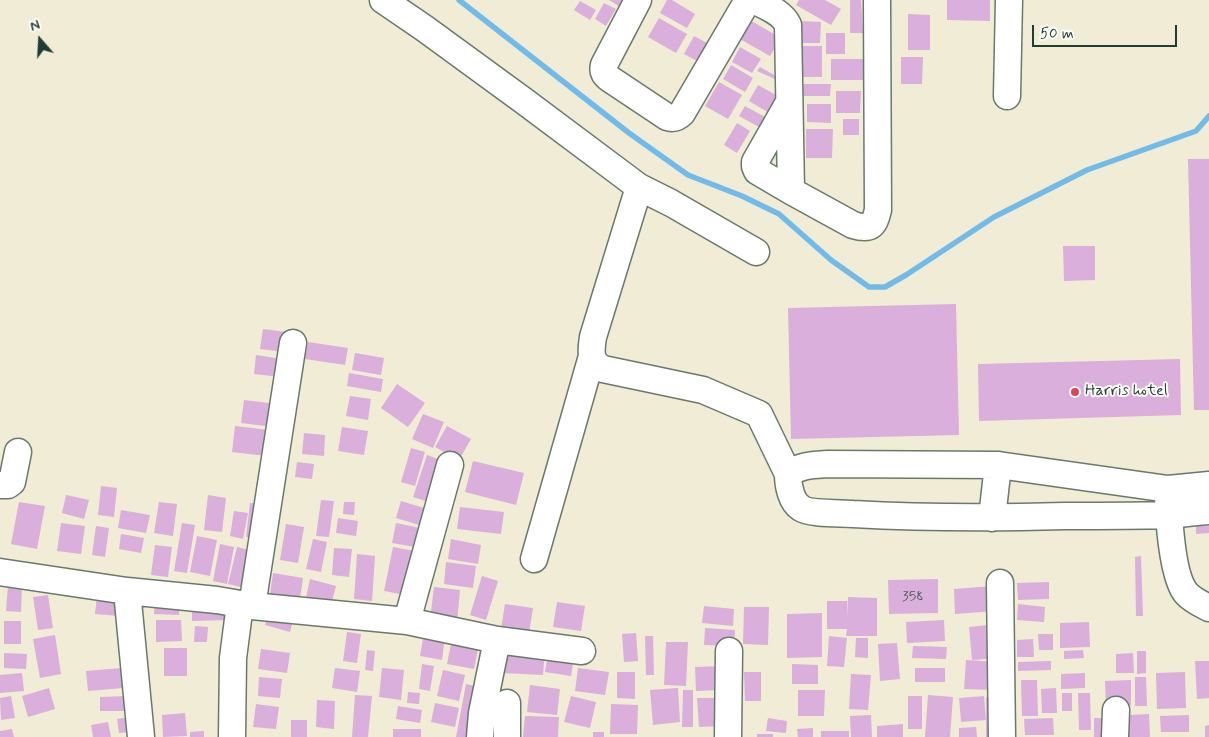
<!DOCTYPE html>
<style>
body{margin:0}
#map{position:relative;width:1209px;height:737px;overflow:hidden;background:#f1ecd5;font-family:Mynerve,sans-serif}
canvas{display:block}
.north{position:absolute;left:15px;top:15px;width:50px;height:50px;-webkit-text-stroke:4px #fdfcf7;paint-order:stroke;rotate:341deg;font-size:14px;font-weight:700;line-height:20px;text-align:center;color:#1f3d34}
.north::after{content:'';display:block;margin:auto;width:18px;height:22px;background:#1f3d34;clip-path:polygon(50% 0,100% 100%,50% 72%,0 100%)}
.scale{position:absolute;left:1032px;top:25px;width:145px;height:22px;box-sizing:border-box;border:2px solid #1f3d34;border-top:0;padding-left:6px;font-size:15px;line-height:18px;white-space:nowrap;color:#1f3d34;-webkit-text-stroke:4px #fdfcf7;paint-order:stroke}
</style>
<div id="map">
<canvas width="1209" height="737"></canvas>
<div class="north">N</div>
<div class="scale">50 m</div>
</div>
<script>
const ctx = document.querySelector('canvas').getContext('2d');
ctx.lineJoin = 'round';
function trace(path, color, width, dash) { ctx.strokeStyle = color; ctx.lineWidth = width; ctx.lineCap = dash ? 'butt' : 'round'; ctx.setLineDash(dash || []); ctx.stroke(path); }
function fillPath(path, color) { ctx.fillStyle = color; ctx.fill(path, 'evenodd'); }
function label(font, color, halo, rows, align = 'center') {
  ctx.font = font + ' Mynerve,sans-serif'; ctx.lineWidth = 4; ctx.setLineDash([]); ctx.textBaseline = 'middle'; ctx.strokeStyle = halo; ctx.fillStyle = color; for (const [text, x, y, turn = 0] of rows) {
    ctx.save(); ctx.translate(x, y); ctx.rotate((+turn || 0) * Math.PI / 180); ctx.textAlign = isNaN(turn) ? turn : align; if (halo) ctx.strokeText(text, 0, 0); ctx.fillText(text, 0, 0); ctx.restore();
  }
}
trace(new Path2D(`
 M459,0L629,133L688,175L742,196L779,214L831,260L869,287H885L906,275L994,217L1087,170L1196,131L1209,116`), '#70bbe9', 5.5);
fillPath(new Path2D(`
 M609,0H626L622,8Z
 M667,0H672L695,14L687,28L660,13Z
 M799,0H825L841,9L831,25L796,5Z
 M850,0H861L863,33H850Z
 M947,0H990V21L947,20Z
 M580,1L596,10L590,20L574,10Z
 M604,3L616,9L606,26L595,19Z
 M908,14L930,15V50H908Z
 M659,18L687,34L676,53L648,37Z
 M748,19L781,38L770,56L738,38Z
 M799,21L821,22L820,43H798Z
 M826,33H845V54H826Z
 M694,36L709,44L699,62L684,54Z
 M800,46H822V77H800Z
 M740,47L761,59L752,73L732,62Z
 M901,57H923L922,84H901Z
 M831,59H864L863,80H831Z
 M731,65L753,78L745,92L723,79Z
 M760,67L778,77L777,80L757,71Z
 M719,82L742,95L728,119L705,106Z
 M799,84H831L830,96H799Z
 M758,85L776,95L771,114L749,101Z
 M836,91H861L860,113H836Z
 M807,104H831V123L807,122Z
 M745,106L765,117L759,127L739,116Z
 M843,119H859V135H843Z
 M737,123L750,131L737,153L724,145Z
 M806,129H833L832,158H806Z
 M1188,159H1209V410H1194Z
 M1063,246H1095V280L1064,281Z
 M956,304L959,435L791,439L788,308Z
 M263,329L286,332L284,352L260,349Z
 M308,342L348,348L345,365L305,359Z
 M355,353L384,358L381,375L352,370Z
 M256,355L282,359L280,377L254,374Z
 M1180,359L1181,415L979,421L978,364Z
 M349,373L383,379L381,392L347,386Z
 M397,384L425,403L408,427L381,408Z
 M350,396L371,399L368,420L346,416Z
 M244,400L277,404L274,427L241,423Z
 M423,414L444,422L433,448L412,439Z
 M235,426L277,431L274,457L232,452Z
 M447,426L471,439L459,460L435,447Z
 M342,427L368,431L364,455L338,451Z
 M304,433L325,435L324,456L302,454Z
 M411,448L425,452L415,486L401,482Z
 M427,455L449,463L435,504L413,497Z
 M473,461L524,473L516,505L465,492Z
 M297,462L314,464L312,479L295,477Z
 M101,486L117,488L114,517L98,515Z
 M66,495L89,500L84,519L62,513Z
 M208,495L226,498L222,532L204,530Z
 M321,500L334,501L329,537L316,536Z
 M401,501L434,511L429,528L396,518Z
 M19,502L45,506L37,549L11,544Z
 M159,502L177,504L173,536L154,533Z
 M344,502H355L354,515L343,514Z
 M250,503L263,504L259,539L246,537Z
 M460,507L504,512L501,534L457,529Z
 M121,510L150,515L146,533L118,528Z
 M234,511L248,513L243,539L230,536Z
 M338,518L358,521L356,536L336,533Z
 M61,523L85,526L81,554L57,551Z
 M182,523L195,525L187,573L174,571Z
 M396,523L430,530L426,549L392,543Z
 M286,524L304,527L298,563L280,560Z
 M96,526L109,528L105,557L92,555Z
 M1196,526H1209V533L1196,534Z
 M121,534L144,538L141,553L119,549Z
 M197,536L217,540L210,576L190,572Z
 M313,539L327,542L321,572L306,569Z
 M451,539L481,545L478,564L448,559Z
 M220,544L234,547L227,584L213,581Z
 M155,545L172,547L168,577L151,575Z
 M237,547L258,552L250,589L228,584Z
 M393,547L420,552L411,596L384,591Z
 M334,548L352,549L349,577L332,575Z
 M357,554L375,556L372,601L354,599Z
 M1141,556L1143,616H1136L1135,557Z
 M446,562L476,566L473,588L444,584Z
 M273,573L303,578L300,599L270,594Z
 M482,576L498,581L486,620L470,615Z
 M310,579L336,586L331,605L306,598Z
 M938,579V613L889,614L888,580Z
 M1049,582V599L1018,600L1017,583Z
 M8,585H22L21,612L6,611Z
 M994,586L995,611L955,614L954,589Z
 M434,587L460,590L457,623L430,620Z
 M48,595L53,628L38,630L33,597Z
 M97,595L121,597L119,616L95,614Z
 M848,597L877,598V636H846L847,629H827V601H847V617Z
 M155,599L180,600L179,615L154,614Z
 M557,602L585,606L581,631L553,627Z
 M505,604L533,608L529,633L501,629Z
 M1018,604L1045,607L1044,622L1017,620Z
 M229,605V620L192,621V606Z
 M704,606L734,609L733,626L702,623Z
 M744,607H769L768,645L743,644Z
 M269,610L294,617L290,632L265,625Z
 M822,613V657L787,658V614Z
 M156,620H181L182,641L156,642Z
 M944,620L945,641L907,643L906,622Z
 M4,621H21V644H4Z
 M1089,622L1090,647L1060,648V623Z
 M998,624L1000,658L972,660L969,627Z
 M195,626L208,627L207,642H194Z
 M705,628L735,630L734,646L704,645Z
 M347,632L361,634L357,663L343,661Z
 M424,633L445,636L442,660L420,656Z
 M636,633L638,661L624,662L622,634Z
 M1038,634H1053V650H1039Z
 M55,635L61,674L40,678L33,639Z
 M645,636H653L654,675H646Z
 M829,636L847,638L844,667L827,666Z
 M856,638H868V658L855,657Z
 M452,639L479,644L474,669L447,664Z
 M1033,639L1034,657H1017V640Z
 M666,642H688L686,686L664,685Z
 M897,643L900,679L880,681L878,644Z
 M913,646L947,647L946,659L912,658Z
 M504,647L545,649L543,675L502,673Z
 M164,648H187V676H164Z
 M261,649L290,653L287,673L258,669Z
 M367,650L375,651L373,671L365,670Z
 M1083,650L1084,658L1064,659V651Z
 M1137,651H1146V673L1137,674Z
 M4,653L27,654L26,669L4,668Z
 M548,653L574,657L571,676L545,672Z
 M1133,653L1134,673H1116V654Z
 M966,660L996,662L995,690L964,689Z
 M1051,661V670L1018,671V662Z
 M1195,661H1209V698L1197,699Z
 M422,664L434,666L430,691L419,689Z
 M792,664L818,665V684H792Z
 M723,666L724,690L696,691L695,667Z
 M121,668L123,688L88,691L86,671Z
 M335,668L360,671L357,692L332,688Z
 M382,668L404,670L401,700L379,697Z
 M578,668L609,672L605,695L575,691Z
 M915,668H945V682H915Z
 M443,670L465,675L459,701L437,696Z
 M617,672H635V699L617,698Z
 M744,672H761V701H745Z
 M1185,672L1186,708L1157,709L1156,673Z
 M22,673L24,691L0,693V675Z
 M1085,673V688L1061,689V674Z
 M851,674L871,675L868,710L849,709Z
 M259,677L282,679L280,698L258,696Z
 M1135,677H1146L1147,706H1135Z
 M1021,680H1037L1038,716H1022Z
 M1131,680V705L1106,706L1105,681Z
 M466,684L485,688L476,737H456Z
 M530,685L560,689L557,715L527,712Z
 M49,688L55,709L28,717L22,696Z
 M678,688L680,722L653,725L650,690Z
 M1056,688L1057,713H1042L1041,689Z
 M683,690H693V727H682Z
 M798,690H825L824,716H798Z
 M408,692L420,693L419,704L407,703Z
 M1062,693H1072V711H1062Z
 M1078,693H1090L1091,730H1079Z
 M355,695L372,696L368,737H352Z
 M928,695L953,697L950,737H925Z
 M11,696L15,718L1,720L0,698Z
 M128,696V711H100V697Z
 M571,696L596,702L590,728L564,722Z
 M908,696H922V729H908Z
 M984,696L986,720L961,722L959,698Z
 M986,697H999V737H986Z
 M697,698H724V726L699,727Z
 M317,700L335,701L334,729L316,727Z
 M435,703L459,708L455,727L431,722Z
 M256,704L279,707L276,729L253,727Z
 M611,704L638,705L637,734H610Z
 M398,706L422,710L420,723L396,719Z
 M185,713L187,736L163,737L162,715Z
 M1149,714L1150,737H1129L1128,715Z
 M871,715L872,737H851L850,716Z
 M1189,715V732H1161L1160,716Z
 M525,716L559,717L558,737H523Z
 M130,717L131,732L119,733L117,719Z
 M768,718L787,721L786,733L766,731Z
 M1053,718L1054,735H1025L1024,719Z
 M1094,718H1108V737H1094Z
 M291,720H307V737H291Z
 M108,722L111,737H93L91,725Z
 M903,724V737H877V726Z
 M1209,725V737H1205V726Z
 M976,727L977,737H959V728Z
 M813,728V737H798L797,729Z
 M12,729L14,737H0V731Z
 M393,729H421V737H393Z
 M204,731V737H190V732Z
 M821,731H849V737H821Z
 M593,732H604V737H593Z
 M757,734H773V737H757Z`), '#daafdb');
const minor = new Path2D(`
 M383,0L424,28L524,101L639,187L671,203L756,252
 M638,0L604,65C602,72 605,75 610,79L667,117C673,119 677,118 682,113L748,0
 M753,0C765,6 782,12 788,25L791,191
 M1007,96L1009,0
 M788,104L755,162V166L757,171L791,191L853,225C870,230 874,227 878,210L877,0
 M639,187L593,337C591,350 589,363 603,369L703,390L759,414L788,474
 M0,485H8L12,482L18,452
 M1209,485L1168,489L998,465L828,464C813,465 800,465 788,474C788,485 791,502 801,508C809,514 842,513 853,514C924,518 995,518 1065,516C1099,516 1134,516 1168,515C1181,514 1195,512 1209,511
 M1168,497C1169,519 1172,576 1186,593C1192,600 1201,604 1209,608
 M992,518L998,465
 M534,559L592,356
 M0,572L127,591L217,600L252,606L407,621L497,640L582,651
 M1000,583L1002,737
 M127,591L141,737
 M252,606L293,343
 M407,621L450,465
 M507,703V737
 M232,737L233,658L240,604
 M480,737L482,713L497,640
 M728,737L729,651
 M1115,737L1116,710`);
trace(minor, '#687a6c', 29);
trace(minor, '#fff', 26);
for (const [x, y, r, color] of [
 [1075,392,5,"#d1495b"]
]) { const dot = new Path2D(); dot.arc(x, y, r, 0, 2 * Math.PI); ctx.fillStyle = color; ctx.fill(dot); trace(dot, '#fdfcf7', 2); }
label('14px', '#4e5a5e', null, [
 ["358",913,597]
]);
label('16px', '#1f3d34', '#fdfcf7', [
 ["Harris hotel",1085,392]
], 'left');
</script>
